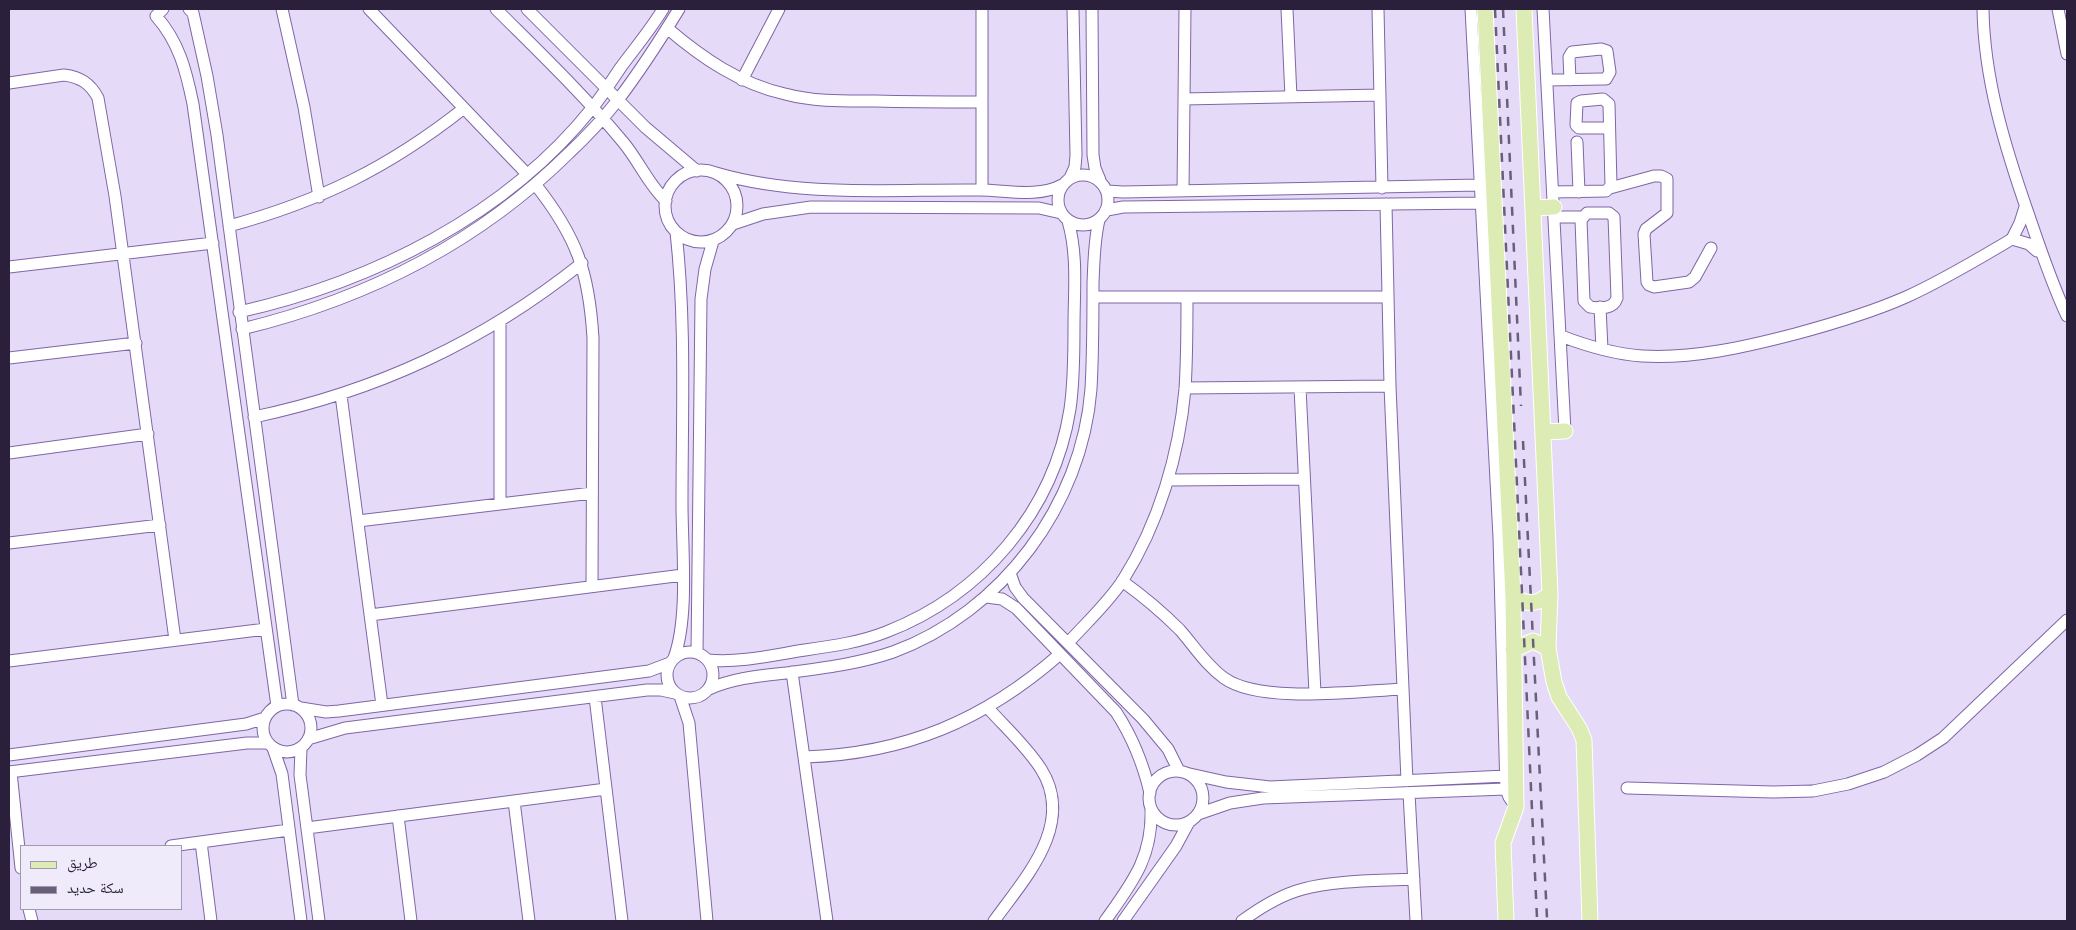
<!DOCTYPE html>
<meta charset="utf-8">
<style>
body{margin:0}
#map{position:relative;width:2076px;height:930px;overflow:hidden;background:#e5dbf8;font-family:Quicksand,"Noto Naskh Arabic",sans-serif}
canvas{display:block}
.frame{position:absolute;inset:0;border:10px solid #2b203b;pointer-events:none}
.legend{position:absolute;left:20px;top:845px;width:162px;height:65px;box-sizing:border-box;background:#f0ebfa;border:1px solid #a19aae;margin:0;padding:6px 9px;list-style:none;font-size:15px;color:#2b203b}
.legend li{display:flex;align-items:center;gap:10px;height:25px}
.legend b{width:25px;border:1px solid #a19aae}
</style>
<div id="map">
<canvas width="2076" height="930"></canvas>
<div class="frame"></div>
<ul class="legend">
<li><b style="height:6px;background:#ddecb4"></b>طريق</li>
<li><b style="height:6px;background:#695f7a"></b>سكة حديد</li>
</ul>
</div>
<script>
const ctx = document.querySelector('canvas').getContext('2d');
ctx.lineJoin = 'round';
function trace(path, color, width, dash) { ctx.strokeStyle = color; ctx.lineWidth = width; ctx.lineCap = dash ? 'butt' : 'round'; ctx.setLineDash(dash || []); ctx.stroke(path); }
const minor = new Path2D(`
 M163,9L156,16C179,42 186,70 193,104L277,706
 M189,9L193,13L207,76L217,135L293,705
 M282,9L304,107L319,197
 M369,9L526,173
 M496,9C539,52 584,95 623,142C639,161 648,184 666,201
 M527,9L645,127L697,171
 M982,9V190
 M1092,9L1093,155L1095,168L1100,180
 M1287,9L1291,97
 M1378,9L1382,188
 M1471,9L1499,537L1506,789L1509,797L1516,807
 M1543,9L1565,431
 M1983,9C1984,79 2005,147 2028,213C2040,248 2051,282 2067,316
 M2058,9L2067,54
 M667,28C702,58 740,84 785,94C815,102 845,101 876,101C911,102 946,102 982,102
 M742,80L779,9
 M1547,80L1602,79H1606L1610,72L1607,51L1601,49L1572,52L1569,57L1570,80
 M9,83L64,75C80,77 90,83 98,98L115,196L175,640
 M1184,99L1380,95
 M1577,142L1579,192
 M665 206a36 36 0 1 1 72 0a36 36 0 1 1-72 0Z
 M716,173C802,198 892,189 980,190C1006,190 1038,198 1062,185
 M1058 200a25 25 0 1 1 50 0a25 25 0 1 1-50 0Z
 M1070,178L1075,167L1076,155L1073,9
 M535,184C577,237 589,272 593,338L592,586
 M1610,188L1654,176H1661L1667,179V213L1646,229L1644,234L1647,282L1649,285L1654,287L1689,282L1695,277L1711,248
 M1107,191L1123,192L1480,185
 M1183,191L1185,9
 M1553,192L1606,191L1611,186L1609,104L1603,99L1581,101L1577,103L1576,125L1579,128H1609
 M1386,204L1390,386L1407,781
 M1107,210L1123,207L1481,203
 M1587,213H1609L1614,217L1617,298C1613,310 1600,308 1590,307L1584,301L1581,220Z
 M1555,217H1582
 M733,224L763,214L811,207L1039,208L1061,213
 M229,226C320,201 388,168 463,109
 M2012,239L2029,244L2037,251H2041
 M9,267L213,243
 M1093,297H1388
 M1600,307L1602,349
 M239,312C372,282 506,216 593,107C603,95 612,80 621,67C635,48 651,29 663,9
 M242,329C366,299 477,244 569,153C586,137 603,119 618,100C640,71 660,40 679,9
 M1561,336C1587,346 1614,354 1642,356C1693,359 1745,347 1795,334C1832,324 1870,313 1906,297C1942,281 1978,259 2012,239L2020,223L2025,207
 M9,358L136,343
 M1185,388L1390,386
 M1300,388L1315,693
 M341,395L382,705
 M254,417C377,391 483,342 582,263
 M9,453L148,434
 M1168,480L1304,479
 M500,504V322
 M358,521L592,493
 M9,543L160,525
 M1010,573L1015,587L1023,598L1143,719L1168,749L1179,771
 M1122,581C1143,596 1162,612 1180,630C1194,646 1206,665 1224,678C1260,704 1357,691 1403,689
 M986,597L1002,599L1016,608L1116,712C1133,738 1143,763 1150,793
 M370,615L683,575
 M1068,643C1086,623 1108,603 1123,580C1159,523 1179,455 1185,389C1187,359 1187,328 1187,297
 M667 675a23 23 0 1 1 46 0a23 23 0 1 1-46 0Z
 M697,653L701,299L705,269L713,241
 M674,658C689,618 682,548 682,504C682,413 686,322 676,232
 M708,660C740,663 773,655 805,650C833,646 861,642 886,632C982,595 1054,511 1070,409C1074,382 1074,354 1074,326C1074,291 1078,255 1068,221
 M9,661L266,629
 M792,672L827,921
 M709,689C733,678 759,676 786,673C822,668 858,664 893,652C1002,612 1082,505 1091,389C1093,354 1093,318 1093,283C1094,262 1094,241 1099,220
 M680,696L689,723L707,921
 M595,697L622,921
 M263 728a24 24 0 1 1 48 0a24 24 0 1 1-48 0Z
 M301,708L326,712L339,711L649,671L670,663
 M988,708C1005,727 1027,747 1041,769C1076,824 1025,878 994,921
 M308,739L345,728L647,690H661L675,693
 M273,748L282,774L301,921
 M301,748L300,775L319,921
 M9,755L246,724L265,718
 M804,757C905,754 985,720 1060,654
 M1149 798a27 27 0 1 1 54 0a27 27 0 1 1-54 0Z
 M9,772L247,743H268
 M11,772L21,868
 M1190,774L1226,782L1270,787L1506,776
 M1627,788L1773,792L1813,791L1848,784L1884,772L1917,755L1943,738L2067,620
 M1409,793L1416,921
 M514,801L529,921
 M1198,814L1230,803L1263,798L1506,789
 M398,816L411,921
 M307,828L606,789
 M201,842L211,921
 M171,846L289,830
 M29,909L32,921
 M1105,921C1132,883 1153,857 1151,808
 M1123,921L1176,846L1189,822
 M1242,921C1261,907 1280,895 1303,889C1335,880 1380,881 1414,879`);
const major = new Path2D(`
 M1485,9L1513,597L1516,807L1503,843L1506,921
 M1524,9L1550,593L1548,648L1554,682L1559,697L1579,728L1584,740L1590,921
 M1533,208L1554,207
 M1544,432L1565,431
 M1513,597C1527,605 1539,605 1550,593
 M1513,650L1533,641L1548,648`);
trace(minor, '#7f66a6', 13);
trace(major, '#fff', 17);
trace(minor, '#fff', 11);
trace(major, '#ddecb4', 15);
trace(new Path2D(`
 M1495,9L1537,918
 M1503,9L1521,406
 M1523,441L1547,918`), '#695f7a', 2.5, [9, 9]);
</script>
